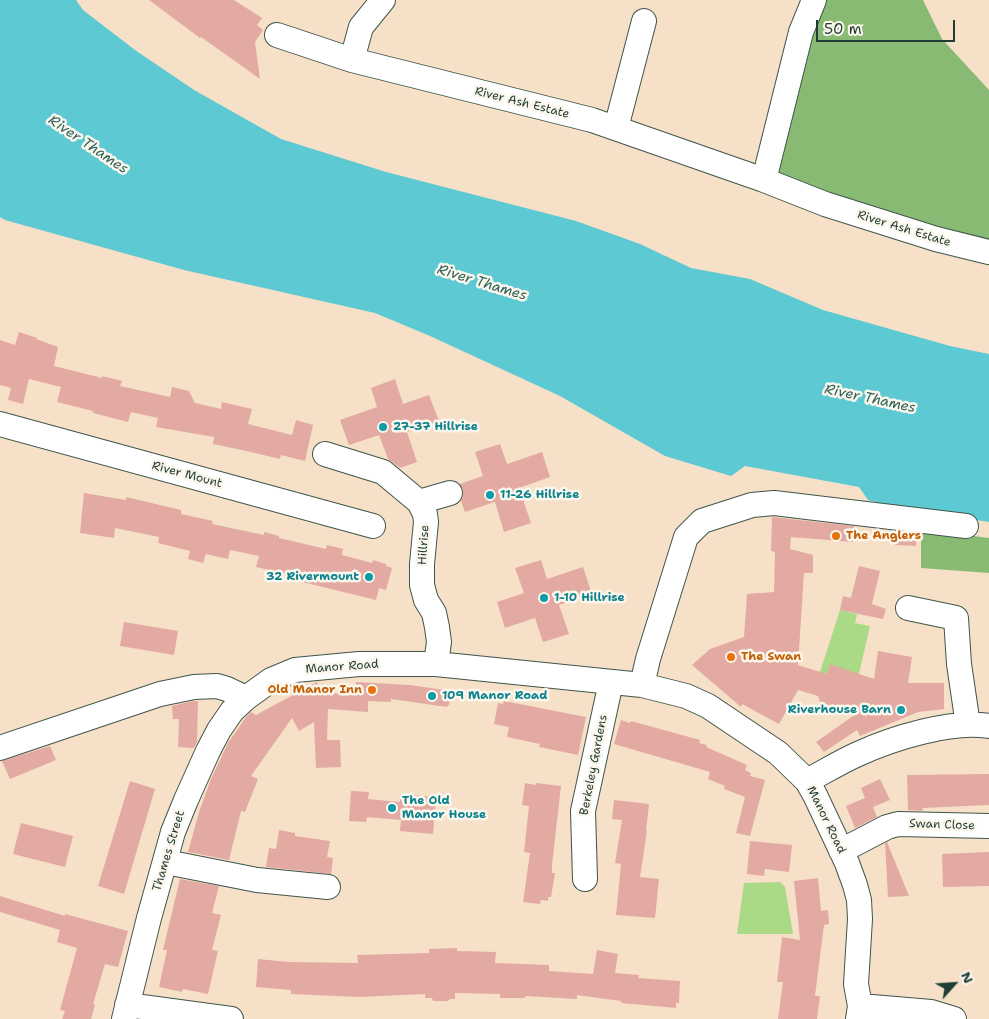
<!DOCTYPE html>
<style>
body{margin:0}
#map{position:relative;width:989px;height:1019px;overflow:hidden;background:#f6e0c7;font-family:"Shantell Sans",sans-serif}
canvas{display:block}
.north{position:absolute;left:929px;top:959px;width:50px;height:50px;-webkit-text-stroke:4px #fbf7ec;paint-order:stroke;rotate:64deg;font-size:14px;font-weight:700;line-height:20px;text-align:center;color:#1f3d34}
.north::after{content:'';display:block;margin:auto;width:18px;height:22px;background:#1f3d34;clip-path:polygon(50% 0,100% 100%,50% 72%,0 100%)}
.scale{position:absolute;left:816px;top:20px;width:139px;height:22px;box-sizing:border-box;border:2px solid #1f3d34;border-top:0;padding-left:6px;font-size:15px;line-height:18px;white-space:nowrap;color:#1f3d34;-webkit-text-stroke:4px #fbf7ec;paint-order:stroke}
</style>
<div id="map">
<canvas width="989" height="1019"></canvas>
<div class="north">N</div>
<div class="scale">50 m</div>
</div>
<script>
const ctx = document.querySelector('canvas').getContext('2d');
ctx.lineJoin = 'round';
function fillPath(path, color) { ctx.fillStyle = color; ctx.fill(path, 'evenodd'); }
function trace(path, color, width, dash) { ctx.strokeStyle = color; ctx.lineWidth = width; ctx.lineCap = dash ? 'butt' : 'round'; ctx.setLineDash(dash || []); ctx.stroke(path); }
function label(font, color, halo, rows, align = 'center') {
  ctx.font = font + ' "Shantell Sans",sans-serif'; ctx.lineWidth = 5; ctx.setLineDash([]); ctx.textBaseline = 'middle'; ctx.strokeStyle = halo; ctx.fillStyle = color; for (const [text, x, y, turn = 0] of rows) {
    ctx.save(); ctx.translate(x, y); ctx.rotate((+turn || 0) * Math.PI / 180); ctx.textAlign = isNaN(turn) ? turn : align; if (halo) ctx.strokeText(text, 0, 0); ctx.fillText(text, 0, 0); ctx.restore();
  }
}
fillPath(new Path2D(`
 M840,610L857,614L855,623L870,626L859,674H827L820,672Z
 M780,882L785,887L793,934H737L744,883Z`), '#abda87');
fillPath(new Path2D(`
 M814,0H923L942,39L989,90V248L764,180Z
 M921,529L989,538V573L921,568Z`), '#88ba74');
fillPath(new Path2D(`
 M0,0H76L83,10L135,50L194,90L281,139L386,172L576,221L640,244L691,268L750,279L823,310L950,346L989,354V522L895,507L868,500L859,487L745,466L731,476L665,456L560,396L430,336L375,313L184,270L5,220L0,217Z`), '#5cc9d3');
fillPath(new Path2D(`
 M149,0H234L262,18L257,25L263,30L255,42L260,79L201,37L200,38Z
 M19,332L37,338L36,339L58,347L54,366L102,378V376L122,381L120,386L170,397L172,387L189,391L195,403L221,409L222,402L252,409L248,424L292,435L296,420L313,425L305,461L281,455L280,459L242,450L213,444L214,437L156,427L158,418L131,412L128,422L93,413V411L57,402L61,387L29,379L23,404L8,400L11,388L0,385V340L15,345Z
 M395,379L403,404L429,395L439,421L407,432L417,462L400,468L388,459L379,435L349,445L340,420L377,407L371,388Z
 M500,444L507,464L542,452L550,477L519,488L531,523L504,532L495,502L465,512L461,501L463,496V490L460,484L483,476L475,452Z
 M84,493L126,500V497L181,510V514L213,521L212,524L264,535V532L279,536V538L326,549L327,545L343,549L342,555L372,563L373,560L386,564V566L392,568L386,590L379,588L376,600L286,578L287,574L256,567L259,556L230,550L228,559L206,554L203,563L188,559L190,551L158,543L159,537L115,528L114,538L80,533Z
 M772,517L854,526L853,542L791,537L790,549L813,555V573H804L798,665L827,674L830,664L874,679L878,651L912,657L908,683H944V709L918,712L860,736L857,730L824,752L816,742L856,714L820,702L818,696L798,690L779,724L742,704L741,707L692,665L710,649L744,637L747,594L774,592L775,552L771,551Z
 M894,531L917,534L916,546L894,545Z
 M541,560L547,579L583,567L592,594L559,605L569,634L543,642L535,618L505,628L497,602L524,593L515,568Z
 M859,566L880,571L872,604L886,609L883,619L840,610L843,596L851,598Z
 M124,622L178,631L174,655L120,646Z
 M317,682L324,693L355,694L356,682L410,685L451,691L449,705H448L447,707L391,699V702L368,701V712L328,709L327,740H340L341,767L316,768L314,722L299,731L292,718L251,776L258,779L245,812L241,811L229,860L188,852L199,812L211,779L228,743L246,717L251,712L256,715Z
 M193,701H198L197,742L194,748L178,747L179,719H173L172,706Z
 M504,701L586,717L578,755L539,747L540,744L507,737L509,727L494,724L498,703L503,704Z
 M621,720L630,723L631,721L700,740L699,743L707,745L706,747L747,765L745,770L751,773L750,776L765,780L750,836L736,833L745,797L724,789L725,786L708,779L710,772L614,744Z
 M50,746L56,760L10,779L2,761Z
 M989,774V805L923,808L922,811L908,810L907,775Z
 M880,779L890,800L873,807L877,817L855,828L846,806L865,798L861,788Z
 M130,781L155,789L124,894L98,886Z
 M525,783L536,785V783L561,786L552,865V873H555L551,897H548V901L541,900L540,904L523,902L530,853L524,852L529,806L522,805Z
 M351,791L369,792L368,799L400,802V794L436,797L433,834L400,831L401,820L367,817L366,822L349,821Z
 M614,800L649,804L646,831H647L640,877L659,879L655,918L616,915L621,864L615,863L622,820L612,819Z
 M21,823L73,836L65,867L13,854Z
 M279,830L295,833V836L330,841L327,857L333,858L331,874L266,867L269,848L276,849Z
 M750,841L792,845L789,872L765,869L764,876L747,874Z
 M887,842L909,896L888,897L885,843Z
 M989,852V886L943,887L942,854Z
 M818,878L821,911L828,910L829,924L824,925L815,996H820L817,1019H778L783,982H777L782,937L800,940L794,881Z
 M180,879L219,886L212,913L221,915L212,950L218,951L208,994L183,989L182,992L159,987L167,950H163Z
 M0,896L65,916V914L128,931L118,967L105,964L93,1004L95,1005L91,1019H62L65,1011L60,1010L77,948L57,942L60,930L0,912Z
 M457,948V951L496,952L495,963L549,965V971L593,974L597,950L618,954L615,973L639,975L638,978L680,981L679,1003H676V1008L621,1003V1001L577,995V999L525,996V998H500V994L455,993V999H450L448,1001H433L432,998H425V994L359,997L291,994V990L256,987L258,959L288,962L358,963L357,955L429,953V949Z`), '#e3aaa3');
const minor = new Path2D(`
 M277,35L352,60L592,120L764,180L825,204L936,239L989,252
 M352,60L361,27L383,0
 M616,128L644,21
 M764,180L801,32L814,0
 M0,424L373,526
 M325,454L383,472L419,502L425,514L426,522L422,564V585L426,600L434,613L437,627L439,642L436,664
 M419,502L450,493
 M908,608L956,618L959,664L968,725
 M642,685L648,659L686,537L702,521L752,505L774,503L966,526
 M0,748L160,694L194,687L217,686L227,689L246,698
 M807,781C824,772 840,762 858,754C893,738 951,720 989,726
 M841,851L887,827L898,824L989,826
 M166,862L257,880L328,887
 M585,879L583,811L611,682
 M127,1005L231,1019
 M860,1006L931,1012L954,1019
 M124,1019L149,918L173,832L186,800L208,751L219,730L232,711L246,698L271,680L295,670L359,664H436L642,685L686,696L708,706L778,753L807,781L815,795L847,863L855,885L859,900L860,919L856,984L860,1006L858,1019`);
trace(minor, '#3f554a', 26);
trace(minor, '#fff', 24);
for (const [x, y, r, color] of [
 [383,427,5,"#0f9aa8"],
 [490,495,5,"#0f9aa8"],
 [836,536,5,"#e8710a"],
 [369,577,5,"#0f9aa8"],
 [544,598,5,"#0f9aa8"],
 [731,657,5,"#e8710a"],
 [372,690,5,"#e8710a"],
 [432,696,5,"#0f9aa8"],
 [901,710,5,"#0f9aa8"],
 [392,808,5,"#0f9aa8"]
]) { const dot = new Path2D(); dot.arc(x, y, r, 0, 2 * Math.PI); ctx.fillStyle = color; ctx.fill(dot); trace(dot, '#fbf7ec', 2); }
label('12px', '#1f3d34', '#fbf7ec', [
 ["River Ash Estate",522,103,14],
 ["River Ash Estate",904,229,17],
 ["River Mount",187,475,15],
 ["Hillrise",424,545,-86],
 ["Manor Road",342,667,-4],
 ["Berkeley Gardens",594,765,-79],
 ["Manor Road",826,820,64],
 ["Swan Close",942,825,2],
 ["Thames Street",169,851,-73]
]);
label('bold 12px', '#0d838f', '#fbf7ec', [
 ["27-37 Hillrise",393,427],
 ["11-26 Hillrise",500,495],
 ["32 Rivermount",359,577,"right"],
 ["1-10 Hillrise",554,598],
 ["109 Manor Road",442,696],
 ["Riverhouse Barn",891,710,"right"],
 ["The Old",402,801],
 ["Manor House",402,815]
], 'left');
label('bold 12px', '#c56008', '#fbf7ec', [
 ["The Anglers",846,536],
 ["The Swan",741,657],
 ["Old Manor Inn",362,690,"right"]
], 'left');
label('italic 14px', '#2e605c', '#fbf7ec', [
 ["River Thames",88,145,34],
 ["River Thames",482,283,17],
 ["River Thames",870,399,12]
]);
</script>
